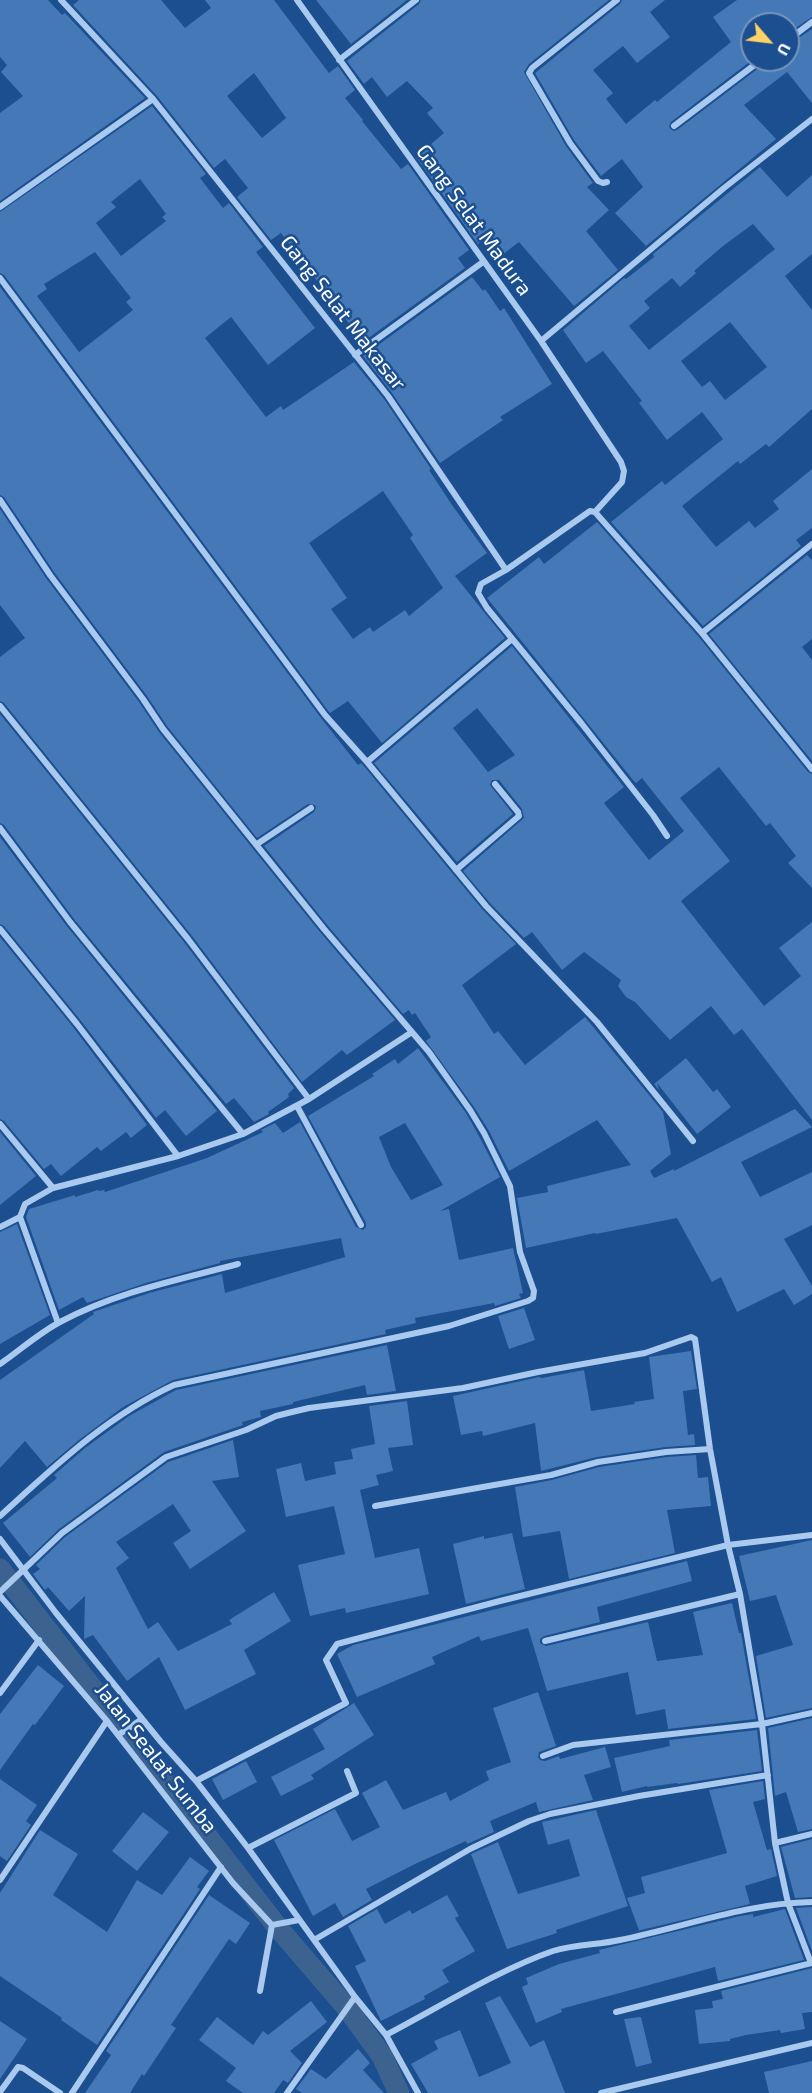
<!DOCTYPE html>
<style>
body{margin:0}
#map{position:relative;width:812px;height:2093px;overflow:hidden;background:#1b4f8f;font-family:"Exo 2",sans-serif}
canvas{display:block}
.north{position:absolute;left:740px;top:12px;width:60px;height:60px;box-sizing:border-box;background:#1b4f8f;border:2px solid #7695bc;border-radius:50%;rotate:118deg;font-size:16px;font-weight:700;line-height:24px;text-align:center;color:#fff}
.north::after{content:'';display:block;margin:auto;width:21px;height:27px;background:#ffd166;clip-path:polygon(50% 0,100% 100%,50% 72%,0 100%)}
</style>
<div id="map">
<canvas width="812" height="2093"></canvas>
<div class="north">U</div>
</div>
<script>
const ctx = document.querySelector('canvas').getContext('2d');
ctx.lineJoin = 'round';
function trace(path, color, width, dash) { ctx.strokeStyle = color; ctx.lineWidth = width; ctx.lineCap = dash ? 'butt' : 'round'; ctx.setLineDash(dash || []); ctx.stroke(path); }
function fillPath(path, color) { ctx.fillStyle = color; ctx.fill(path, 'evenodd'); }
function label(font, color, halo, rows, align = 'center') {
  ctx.font = font + ' "Exo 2",sans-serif'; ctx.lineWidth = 5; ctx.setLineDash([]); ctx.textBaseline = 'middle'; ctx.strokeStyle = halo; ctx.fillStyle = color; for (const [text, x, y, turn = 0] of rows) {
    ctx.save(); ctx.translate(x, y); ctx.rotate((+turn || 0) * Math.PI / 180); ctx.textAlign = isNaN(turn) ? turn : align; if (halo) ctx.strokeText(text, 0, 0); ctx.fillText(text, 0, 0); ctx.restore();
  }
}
trace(new Path2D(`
 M0,1569L279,1929L347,2008L382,2056L399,2093`), '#3c6290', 21);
fillPath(new Path2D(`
 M0,0H48L62,15L65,13L145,98L0,201V113L23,96L1,72L7,65L0,57Z
 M79,0H161L185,28L211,8L205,0H274L329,73L338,66L355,90L345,98L363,120L362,121L401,169L408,164L469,250L458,258L465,268L363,342L281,233L271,240L237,197L248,188L225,159L214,168L157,96L73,5ZM254,73L286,118L262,138L227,96Z
 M316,0H407L351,44Z
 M421,0H609L529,64L524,72L566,146L593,183L587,187L609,210L586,231L618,270L574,306L519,242L498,258L484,240L478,244L416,157L444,133L427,113L433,108L407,81L387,97L372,77L364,84L347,61L419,4Z
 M622,0H665L650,12L670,37L637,63L623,46L593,70L613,93L606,99L626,124L655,100L657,102L731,42L713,17L737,0H812V17L788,33V24H752V60L671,122L669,127L673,131L677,130L764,64L766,60H788V45L812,29V103L787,72L744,105L776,139L646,246L615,213L643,187L622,159L601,176L574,140L535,73L620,4Z
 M152,106L206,174L200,178L223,208L229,203L263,247L256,252L315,328L268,365L231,317L205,338L266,417L281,406L283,410L354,362L384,399L431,469L429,470L452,505L487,553L455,576L505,638L382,743L348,701L330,713L329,712L4,275L0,273V212ZM140,179L166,214L162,217L166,221L121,256L96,223L116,207L111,202ZM95,252L131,298L126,302L133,310L79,352L37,296L47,289L44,284ZM383,491L413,535L410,538L443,588L409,616L405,610L373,632L370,627L353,639L331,609L347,598L309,543Z
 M760,167L787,197L812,175V254L785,276L812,310V409L769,447L766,444L740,464L738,461L682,506L716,547L749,521L755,528L779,509L773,501L812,469V528L796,540L801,546L703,626L611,522L662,481L665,485L723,439L702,412L667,440L639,403L642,401L603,351L586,363L563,330L624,278L626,279L654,257L653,254ZM753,224L775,249L649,350L629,326L650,308L644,301L672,278L680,287L696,273L694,271L723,246ZM730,322L767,367L725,400L710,381L702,387L681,361Z
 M472,277L483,291L485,289L500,311L504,308L552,384L500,417L503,420L440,463L392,393L363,356Z
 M0,287L321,718L358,765L361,763L363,765L482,909L516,944L462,985L494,1034L498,1031L525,1065L585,1017L663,1112L671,1154L650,1171L654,1178L674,1169V1171L795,1109L812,1127L741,1162L760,1197L812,1172V1225L784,1239L812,1286V1294L794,1305L784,1289L737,1312L721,1277L712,1282L677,1218L596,1234L595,1233L526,1248L517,1198L548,1192L547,1186L631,1165L597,1120L509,1171L489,1131L474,1107L426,1041L431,1037L415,1013L412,1015L409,1010L403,1014L328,926L264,846L314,812L316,808L315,805L308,804L257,838L167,726L147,696L54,572L4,497L0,495Z
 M0,509L46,578L139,702L159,732L320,932L395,1020L347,1055L342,1050L302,1082L192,936L4,703L0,701V657L25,638L0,605Z
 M597,522L698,636L808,772L812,774V888L788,863L796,856L770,823L766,826L719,767L680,798L730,861L681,901L764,1006L801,976L779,948L812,922V1120L742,1029L734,1035L711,1006L670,1040L635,1002L626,997L618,986L621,980L584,952L562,970L532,932L524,938L490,903L463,871L524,818L522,809L499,780H492L490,785L513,814L457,862L374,763L512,646L624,787L604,803L649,860L684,831L642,778L636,783L633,780L487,598L539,557L544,564ZM477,708L515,755L488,772L453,728Z
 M807,555L812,560V639L802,647L812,660V761L709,634Z
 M0,714L184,942L294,1088L288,1094L289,1097L268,1112L269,1114L254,1122L234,1098L226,1104L74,919L4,825L0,823Z
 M0,837L66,925L217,1111L186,1136L165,1110L156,1118L81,1021L4,926L0,924Z
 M0,937L73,1027L147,1125L131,1138L126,1132L101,1151L97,1147L61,1176L51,1164L44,1169L4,1121L0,1119Z
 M418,1048L466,1113L479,1136L500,1177L440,1211L449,1209L459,1260L513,1248L523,1293L519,1294L521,1298L495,1306L494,1303L415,1318L416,1323L385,1330L386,1334L173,1380L123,1407L79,1440L47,1467L25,1441L0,1468V1380L94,1314L93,1312L149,1293L222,1274L225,1293L345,1257L341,1238L220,1261V1263L146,1283L87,1303L83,1297L59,1310L26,1217L29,1209L75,1195V1197L98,1190L99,1191L104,1190L105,1192L207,1158L263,1132L261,1130L275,1123L283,1133L300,1122L356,1227L363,1230L366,1227V1223L308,1116L374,1076L372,1074L395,1059L398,1064ZM405,1123L443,1185L411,1200L391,1167L379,1137Z
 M686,1058L713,1092L717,1089L731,1107L697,1134L657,1083L659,1090L654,1084Z
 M0,1132L36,1176L0,1205Z
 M17,1224L50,1315L0,1344V1232Z
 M524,1308L535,1340L509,1349L498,1316Z
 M387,1345L396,1391L367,1395L365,1385L293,1402V1404L260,1411L261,1417L242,1422L243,1425L164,1452L59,1529L30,1557L3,1523L57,1478L54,1475L85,1448L129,1416L176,1390Z
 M691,1351L697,1389L683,1391L688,1435L694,1434L695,1445L666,1447L597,1457L541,1471L535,1423L483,1436L482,1431L461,1435L453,1396L539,1377L542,1378L584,1370L591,1411L635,1404L634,1402L654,1399L649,1357Z
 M407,1401L413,1445L388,1448L393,1471L376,1475L379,1485L360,1490L375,1558L419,1548L429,1594L346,1613L345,1608L310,1616L298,1565L345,1554L334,1506L286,1517L276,1469L301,1463L305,1481L336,1474L334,1462L353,1459L351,1449L375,1444L369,1406Z
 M233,1440L239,1477L212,1481L246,1531L190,1569L173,1543L191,1531L173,1504L116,1542L129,1558L116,1568L148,1629L158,1622L178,1651L232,1624L229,1620L274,1592L291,1621L244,1650L256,1674L185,1710L159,1657L127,1681L93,1635L84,1639L85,1596L69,1611L48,1587L45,1590L33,1574L40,1569L36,1565L65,1537L168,1462Z
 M696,1455L698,1478L708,1477L711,1506L667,1510L675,1553L569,1579L560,1531L523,1537L515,1487L552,1480L599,1467L667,1457Z
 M512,1533L525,1589L466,1604L453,1544L484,1536V1539Z
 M812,1540V1708L766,1718L756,1656L793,1645L776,1595L750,1601L739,1556Z
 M687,1561L692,1581L597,1607L600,1622L544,1636L540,1639V1643L546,1646L648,1622L657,1661L703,1655L693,1612L732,1603L739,1633H741L756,1719L668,1729L665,1709L636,1715L628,1672L547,1691L528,1628L481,1641L479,1636L432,1657L435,1664L357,1697L337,1654L353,1645Z
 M38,1665L64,1686L35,1725L33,1724L0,1770V1714Z
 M538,1692L556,1746L539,1752L538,1757L540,1760L545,1761L559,1756L560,1759L605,1747L611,1767L584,1775L593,1800L539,1812L536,1802L490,1821L494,1832L467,1844L466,1841L415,1864L366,1889L372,1900L343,1917L335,1903L313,1916L274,1840L335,1809L352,1841L380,1827L362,1793L386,1780L403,1810L446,1792L450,1801L489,1780L486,1771L511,1762L493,1708Z
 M354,1703L374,1735L311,1775L314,1779L281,1796L271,1777L325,1749L313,1729Z
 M812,1718V1829L798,1832L786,1792L775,1796L768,1728Z
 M757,1730L762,1771L678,1784L677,1783L647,1787V1786L622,1792L614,1758L670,1746L669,1740Z
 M246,1761L257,1782L223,1800L212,1779Z
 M0,1779L37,1805L26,1821L31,1825L7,1861L0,1856Z
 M763,1781L765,1799L753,1802L767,1850L771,1849L777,1876L745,1886L750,1904L637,1931L639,1930L627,1898L645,1893L641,1877L727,1853L709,1790Z
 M596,1810L628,1906L556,1930L557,1933L507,1949L471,1854L498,1842L518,1894L580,1876L569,1839L548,1845L542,1822Z
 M143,1812L169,1832L137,1871L112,1851Z
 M40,1830L78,1854L53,1895L107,1932L137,1880L162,1895L190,1857L209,1871L197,1887L200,1889L97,2045L61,2020L62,2018L0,1976V1893Z
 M812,1839V1897L795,1898L781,1847Z
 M209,1895L250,1923L236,1944L229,1939L171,2025L176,2028L144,2076L142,2074L130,2093H85L111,2055L106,2051Z
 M447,1895L459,1916L455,1918L475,1951L442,1970L449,1982L424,1996L425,1999L381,2021L355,1966L366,1961L348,1926L377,1909L385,1924L410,1910L412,1914Z
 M812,1907V1951L796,1908Z
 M785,1909L804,1960L718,1981L715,1967L561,2009L562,2012L536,2023L522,1987L528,1984L526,1978L559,1964L600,1953L599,1950L740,1916L753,1914V1917Z
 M812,1968V2012L802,2013L805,2029L781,2033L780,2030L746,2035L730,2039V2041L699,2044L695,2010L713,2008L712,2001L723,1999L721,1991Z
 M500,1996L530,2047L544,2040L565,2093H428L411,2064L438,2049L434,2041L460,2030L479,2077L511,2063L485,2003Z
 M311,2001L327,2022L290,2051L302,2063L288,2083L283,2080L274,2093H243L226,2081L236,2068L199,2040L217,2017L253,2045L263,2031L268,2035Z
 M641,2017L652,2063L636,2067L624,2019Z
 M0,2021L27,2039L0,2079Z
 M358,2049L370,2063L363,2070L384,2093H302L296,2089L311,2069L326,2079Z
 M812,2061V2093H769L764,2072Z`), '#4478b7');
trace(new Path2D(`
 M61,0L153,99L388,396L506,570
 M297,0L541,341L621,462L624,471L622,482L595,512
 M788,40L812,22
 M339,60L416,0
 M674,126L761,60
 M607,182L603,183L598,181L570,143L529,73L532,68L617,0
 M0,207L153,99
 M0,278L325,715L367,762L486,906L597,1022L693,1141
 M541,341L724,188L812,119
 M355,355L483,262
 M0,500L50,575L143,699L163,729L324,929L429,1052L470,1110L484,1133L510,1186L520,1252L534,1291L533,1298L528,1301L449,1326L174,1385C107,1416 54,1467 0,1516
 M702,633L812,544
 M0,706L188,939L309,1099
 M367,762L512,639
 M0,828L70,922L243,1134
 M667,836L653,815L582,724L487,608L478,593L481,584L506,570L590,511L595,512L602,520L702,633L812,769
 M257,844L311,808
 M456,870L519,816L518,812L495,784
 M0,929L77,1024L178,1156
 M297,1106L361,1225
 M0,1124L53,1188L178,1156L243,1134L309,1099L412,1032
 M53,1188L25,1204L20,1217L58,1323
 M0,1227L20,1217
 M0,1364C19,1351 39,1333 60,1322C116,1292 178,1280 238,1264
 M375,1506L551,1475L598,1462L666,1452L710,1449
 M0,1539L56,1613L161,1742L196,1781L248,1848L355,1997L386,2035L418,2093
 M0,1592L62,1533L166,1457L246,1430L276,1416L292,1412L309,1408L463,1388L538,1372L645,1353L691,1337L695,1339L696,1346L710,1449L728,1545L740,1594L762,1724L775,1843L788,1903L811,1963
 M0,1596L107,1721L233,1883L272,1925
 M545,1641L740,1594
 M0,1693L39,1640
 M118,1735L142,1719
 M543,1756L573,1745L762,1724L812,1713
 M196,1781L346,1703L326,1660L337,1644L500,1601L728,1545L812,1535
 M775,1843L812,1834
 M248,1848L356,1793L347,1771
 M0,1880L107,1721
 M272,1925L299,1920
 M314,1940L470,1849L529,1821L550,1814L639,1796L768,1775
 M260,1991L272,1925
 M616,2012L812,1963
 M386,2035C438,2008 498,1970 553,1951C575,1944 598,1945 620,1940C684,1927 746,1903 812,1902
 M0,2092L18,2067L23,2068L60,2093
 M72,2093L221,1867
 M287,2093L355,1997
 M601,2093L812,2043`), '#a9c9ee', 6);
label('21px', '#fff', '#1b4f8f', [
 ["Gang Selat Madura",474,220,54],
 ["Gang Selat Makasar",343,313,52],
 ["Jalan Sealat Sumba",156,1758,52]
]);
</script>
